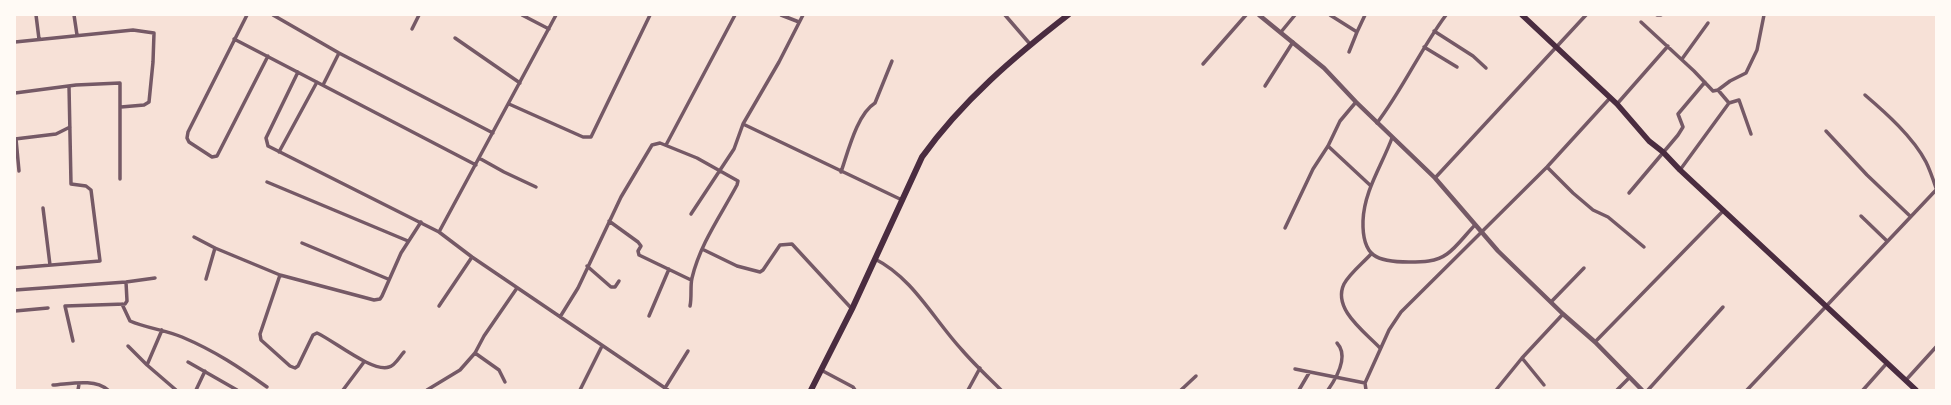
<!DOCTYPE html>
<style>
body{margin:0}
#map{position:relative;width:1951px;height:405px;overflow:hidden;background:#f7e1d7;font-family:Roboto,sans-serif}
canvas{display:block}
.frame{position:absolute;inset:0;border:16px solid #fffaf5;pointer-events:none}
</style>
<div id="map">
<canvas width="1951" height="405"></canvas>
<div class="frame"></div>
</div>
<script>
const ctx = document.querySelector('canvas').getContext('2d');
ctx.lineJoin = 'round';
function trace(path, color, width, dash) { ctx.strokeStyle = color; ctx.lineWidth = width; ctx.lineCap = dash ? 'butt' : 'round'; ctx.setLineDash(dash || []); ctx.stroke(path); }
trace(new Path2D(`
 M36,15L39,39
 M74,15L77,35
 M247,15L188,132L187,138L189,142L212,157L217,156L268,56
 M273,15L339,53L493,133
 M522,15L549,29
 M781,15L799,22
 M1005,15L1030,44
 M1330,15L1357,32L1365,15
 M1657,15H1661
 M1641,22L1694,71L1713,91L1718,90L1729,103
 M412,29L419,15
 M1434,31L1473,56L1486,68
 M1281,32L1295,15
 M455,38L520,83
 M234,39L476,165
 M15,42L133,30L154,33L153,62L149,102L144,105L121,107
 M1424,47L1457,67
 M1349,52L1357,32
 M1682,59L1708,23
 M1203,64L1246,15
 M298,72L266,138L268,146L439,232L472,257L668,390
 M323,85L339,53
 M1265,86L1293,42
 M1718,90L1730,81L1746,73L1757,50L1764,15
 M15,93L76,85L120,83V179
 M1865,95C1886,113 1913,137 1926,162C1930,170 1933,179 1936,188
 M1729,103L1739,100L1751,134
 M509,104L583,137H591L650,15
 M1617,104L1668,46
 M1377,123C1403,89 1420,50 1446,15
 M743,124L902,200
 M1826,131L1867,175L1910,216
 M1392,138C1382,165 1364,191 1363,221C1362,257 1377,262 1409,262C1422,262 1436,262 1447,254C1457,247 1466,234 1475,225
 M15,139L56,134L70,127
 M16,139L19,171
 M666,145L735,15
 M1328,146L1371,186
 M279,152L317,82
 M479,158L504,172L536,187
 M1547,167L1573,193L1593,210L1608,217L1644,247
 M1680,170L1729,103
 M841,172C848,152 857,114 875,103L892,61
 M1435,178L1586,15
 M267,182L408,241
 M1629,193L1678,135L1683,127L1678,114L1705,82
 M43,208L50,265
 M691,214L734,149L743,124L779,62L803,15
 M1861,216L1887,241
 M609,221L638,242L641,246L638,251L639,255L691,280
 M1285,228L1313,169L1328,146L1340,121L1356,102
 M439,232L556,15
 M194,237L215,248L280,275L374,300L380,299L382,296L401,253L421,222
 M302,243L388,279
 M702,249L737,266L760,272L763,270L780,245L792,244L852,309
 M1371,254C1363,263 1350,273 1344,284C1332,309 1365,332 1380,348
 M875,259C913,278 934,320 962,350C974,364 988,377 1001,390
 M587,266L611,287H615L619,281
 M15,268L100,261L91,190L86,186L71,184L69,86
 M280,275L260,334L261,340L290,366L295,368L298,366L313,335L317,333C333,340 373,373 389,367C395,366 400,356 404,352
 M206,279L215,248
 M15,290L126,282L155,278
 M1551,302L1584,268
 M122,304L130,321C146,328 165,330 182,337C215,351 239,367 267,387
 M439,306L472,257
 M15,311L48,308
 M649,316L669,269
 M560,317L578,288L621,197L652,145L660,143L697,158L738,181L737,185C721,215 700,244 692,278C690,286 692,297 690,306
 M73,341L65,306L125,304L127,301L126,282
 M1595,342L1724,210
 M128,346L147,365L176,390
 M475,353L499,370L505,382
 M1522,358L1544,385
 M188,362L237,390
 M147,365L162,330
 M1295,369L1365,383L1366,390
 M821,370L853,387L855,390
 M1906,380L1936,347
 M1365,383L1389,330L1401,312L1547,167L1610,98
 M53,385C70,384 94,378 108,390
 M665,388L688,351
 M78,390L79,384
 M196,390L205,371
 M343,390L364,362
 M427,390L460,370L475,353L484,336L517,288
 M580,390L602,346
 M968,390L980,368
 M1181,390L1196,376
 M1299,390L1309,373
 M1328,390C1337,377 1349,356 1337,343
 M1496,390L1522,358L1563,314
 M1617,390L1629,378
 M1648,390L1723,307
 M1747,390L1936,190
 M1863,390L1887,363`), '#755966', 3.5);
trace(new Path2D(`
 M1259,15L1324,68L1356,102L1435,178L1498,251L1563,314L1595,342L1642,390`), '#755966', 4.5);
trace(new Path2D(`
 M1522,15L1617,104L1649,141L1663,152L1680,170L1916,390`), '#4a2c40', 5.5);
trace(new Path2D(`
 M811,390L852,309L922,157C962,101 1015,56 1068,15`), '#4a2c40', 6);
</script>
